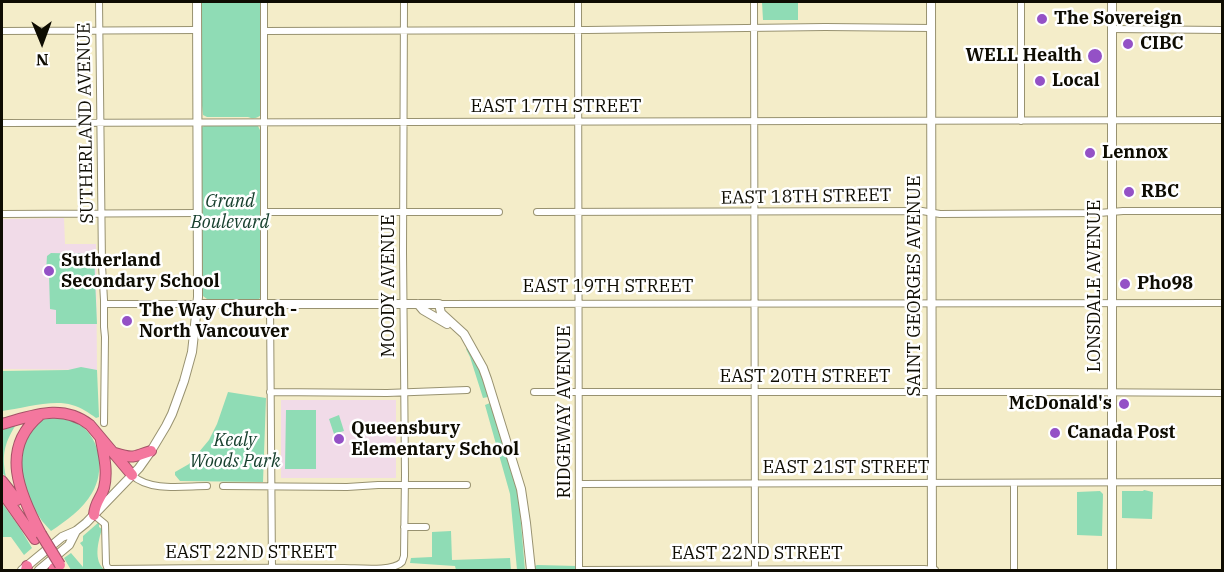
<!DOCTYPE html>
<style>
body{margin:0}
#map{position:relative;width:1224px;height:572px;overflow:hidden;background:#f4edc9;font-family:"IBM Plex Serif",serif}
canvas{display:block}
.frame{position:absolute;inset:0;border:3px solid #0e0c02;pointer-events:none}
.north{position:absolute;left:12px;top:12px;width:60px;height:60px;-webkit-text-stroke:4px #fff;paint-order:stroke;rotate:179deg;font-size:16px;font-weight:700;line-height:24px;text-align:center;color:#0e0c02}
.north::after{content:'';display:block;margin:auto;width:21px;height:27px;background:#0e0c02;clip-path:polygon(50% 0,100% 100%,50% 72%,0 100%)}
</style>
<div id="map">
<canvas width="1224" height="572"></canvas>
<div class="frame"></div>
<div class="north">N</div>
</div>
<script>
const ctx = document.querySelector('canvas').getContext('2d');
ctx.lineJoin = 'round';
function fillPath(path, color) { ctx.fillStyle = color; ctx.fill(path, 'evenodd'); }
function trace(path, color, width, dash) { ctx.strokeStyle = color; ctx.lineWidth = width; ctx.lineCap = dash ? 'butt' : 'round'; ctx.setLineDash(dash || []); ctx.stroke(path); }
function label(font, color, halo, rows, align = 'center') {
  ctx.font = font + ' "IBM Plex Serif",serif'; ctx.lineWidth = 5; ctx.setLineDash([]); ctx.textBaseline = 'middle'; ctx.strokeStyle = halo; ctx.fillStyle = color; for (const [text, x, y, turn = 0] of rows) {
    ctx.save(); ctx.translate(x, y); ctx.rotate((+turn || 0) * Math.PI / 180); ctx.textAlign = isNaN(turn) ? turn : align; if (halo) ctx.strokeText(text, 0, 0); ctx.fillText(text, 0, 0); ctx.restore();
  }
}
fillPath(new Path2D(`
 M64,218L65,244H96L97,370L2,369V219Z
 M281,400H396V478H281Z`), '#f1dbe8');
fillPath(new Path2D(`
 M200,2H261V115C256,119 253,119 248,117H207L203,115L200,87Z
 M762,2H798V20H763Z
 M252,125L258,126L261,132V297L259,299H207L203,296L202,279L200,272L201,128L204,126H248Z
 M51,253L94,254L97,324H56V310L50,309L49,274L46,272L47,256Z
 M467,348L477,362L488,397L483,398L470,357L466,349Z
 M81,367L97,370L99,417L96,418C89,413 81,407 72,405C52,399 22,409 2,411V371L68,370Z
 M228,392L266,398L263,482L180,481L175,475V472L189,464L209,440L217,424Z
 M490,403L518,489L525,570H517L510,494L485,405Z
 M286,410H316V469H285Z
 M339,415L344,431L334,434L329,419Z
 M53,417C62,419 72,420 80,425C101,439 105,472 92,493C83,509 66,521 51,531L42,521L21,488L15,448L41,419Z
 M17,423C5,442 1,454 6,477L2,473V428Z
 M1144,490L1153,492L1152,519L1122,518V491H1143Z
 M1100,491L1103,494L1102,536L1077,535V492Z
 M2,503L20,528L32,548L24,555L11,537H2Z
 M99,522V527L102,529C98,542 93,561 105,570H71L64,558L71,553L83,567V547L80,543L83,541V536Z
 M451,531L452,560L510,558L511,570H456L455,566L410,563L411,558L432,557V532Z
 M537,565L577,566V570H535V566Z`), '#8fdcb5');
const street = new Path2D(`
 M99,2L102,265L104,300V327L105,337L104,423
 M578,2L579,570
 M754,2L755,570
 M1021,2V121
 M1112,29L1222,30
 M2,31L197,30
 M264,31L587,30L825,27L931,28
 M2,123L1222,120
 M264,212H499
 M537,212L922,211L940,214L1099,213L1123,211H1222
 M2,214L198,213
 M104,304H197
 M264,304V2
 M270,304L272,570
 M439,304L1222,303
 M270,392L387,393L467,390
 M534,392H1063L1222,393
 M132,475C150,492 184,486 207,486
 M580,484L1222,482
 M223,486L347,487L378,485H467
 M94,515L105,524L106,564L107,567L110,569C188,568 266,567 344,568C358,568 393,572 402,562L404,556L405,475L403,252L404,2
 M404,527H426
 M579,570L924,569L935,570
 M1014,570V484`);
const secondary = new Path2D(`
 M931,2L932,570
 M1112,2V570
 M197,304H439L441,313L464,334L483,368L487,379L521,489L526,523L531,570
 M418,304L423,310L447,324
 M22,570L62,537L76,531L86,523L139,468L151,451L166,426L172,414L184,381L192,352L198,297L197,2
 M39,570L69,545L76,531`);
const highway = new Path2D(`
 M39,416C0,449 19,493 41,534
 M2,424C32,416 62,403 90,425L132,475
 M115,453C136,459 131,457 151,451
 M2,481L17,500
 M4,495L35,539
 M94,515C95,501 101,499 104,488C108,472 104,455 101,440
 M54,568L55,570
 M26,570L27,566`);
trace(street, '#989270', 8);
trace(secondary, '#989270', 10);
trace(highway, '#a45267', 12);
trace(street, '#fff', 6);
trace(secondary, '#fff', 8);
trace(highway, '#f4779e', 10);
const highwayBridge = new Path2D(`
 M41,534L60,565`);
trace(highwayBridge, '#a45267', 12, []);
trace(highwayBridge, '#f4779e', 10);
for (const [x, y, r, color] of [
 [1042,19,6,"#9451c6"],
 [1128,44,6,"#9451c6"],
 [1095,56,8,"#9451c6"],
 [1040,81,6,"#9451c6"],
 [1090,153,6,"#9451c6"],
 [1129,192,6,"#9451c6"],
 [49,271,6,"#9451c6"],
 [1125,284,6,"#9451c6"],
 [127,321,6,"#9451c6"],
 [1124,404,6,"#9451c6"],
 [1055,433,6,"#9451c6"],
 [339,439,6,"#9451c6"]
]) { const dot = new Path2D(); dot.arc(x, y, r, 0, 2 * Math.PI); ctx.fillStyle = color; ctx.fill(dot); trace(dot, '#fff', 2); }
label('bold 18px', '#0e0c02', '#fff', [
 ["The Sovereign",1054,19],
 ["CIBC",1140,44],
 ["WELL Health",1082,56,"right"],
 ["Local",1052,81],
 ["Lennox",1102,153],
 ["RBC",1141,192],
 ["Sutherland",61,261],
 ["Secondary School",61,282],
 ["Pho98",1137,284],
 ["The Way Church -",139,311],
 ["North Vancouver",139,332],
 ["McDonald's",1112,404,"right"],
 ["Queensbury",351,429],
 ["Elementary School",351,450],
 ["Canada Post",1067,433]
], 'left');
label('18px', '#0e0c02', '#fff', [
 ["EAST 17TH STREET",556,107],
 ["SUTHERLAND AVENUE",86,123,-91],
 ["EAST 18TH STREET",806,197,-1],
 ["MOODY AVENUE",389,286,-90],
 ["SAINT GEORGES AVENUE",915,286,-90],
 ["LONSDALE AVENUE",1095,286,-90],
 ["EAST 19TH STREET",608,287],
 ["EAST 20TH STREET",805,377],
 ["RIDGEWAY AVENUE",565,412,-90],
 ["EAST 21ST STREET",846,468],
 ["EAST 22ND STREET",251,553],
 ["EAST 22ND STREET",757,554]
]);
label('italic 18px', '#17402e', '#fff', [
 ["Grand",230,202],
 ["Boulevard",230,223],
 ["Kealy",235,441],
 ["Woods Park",235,462]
]);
</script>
